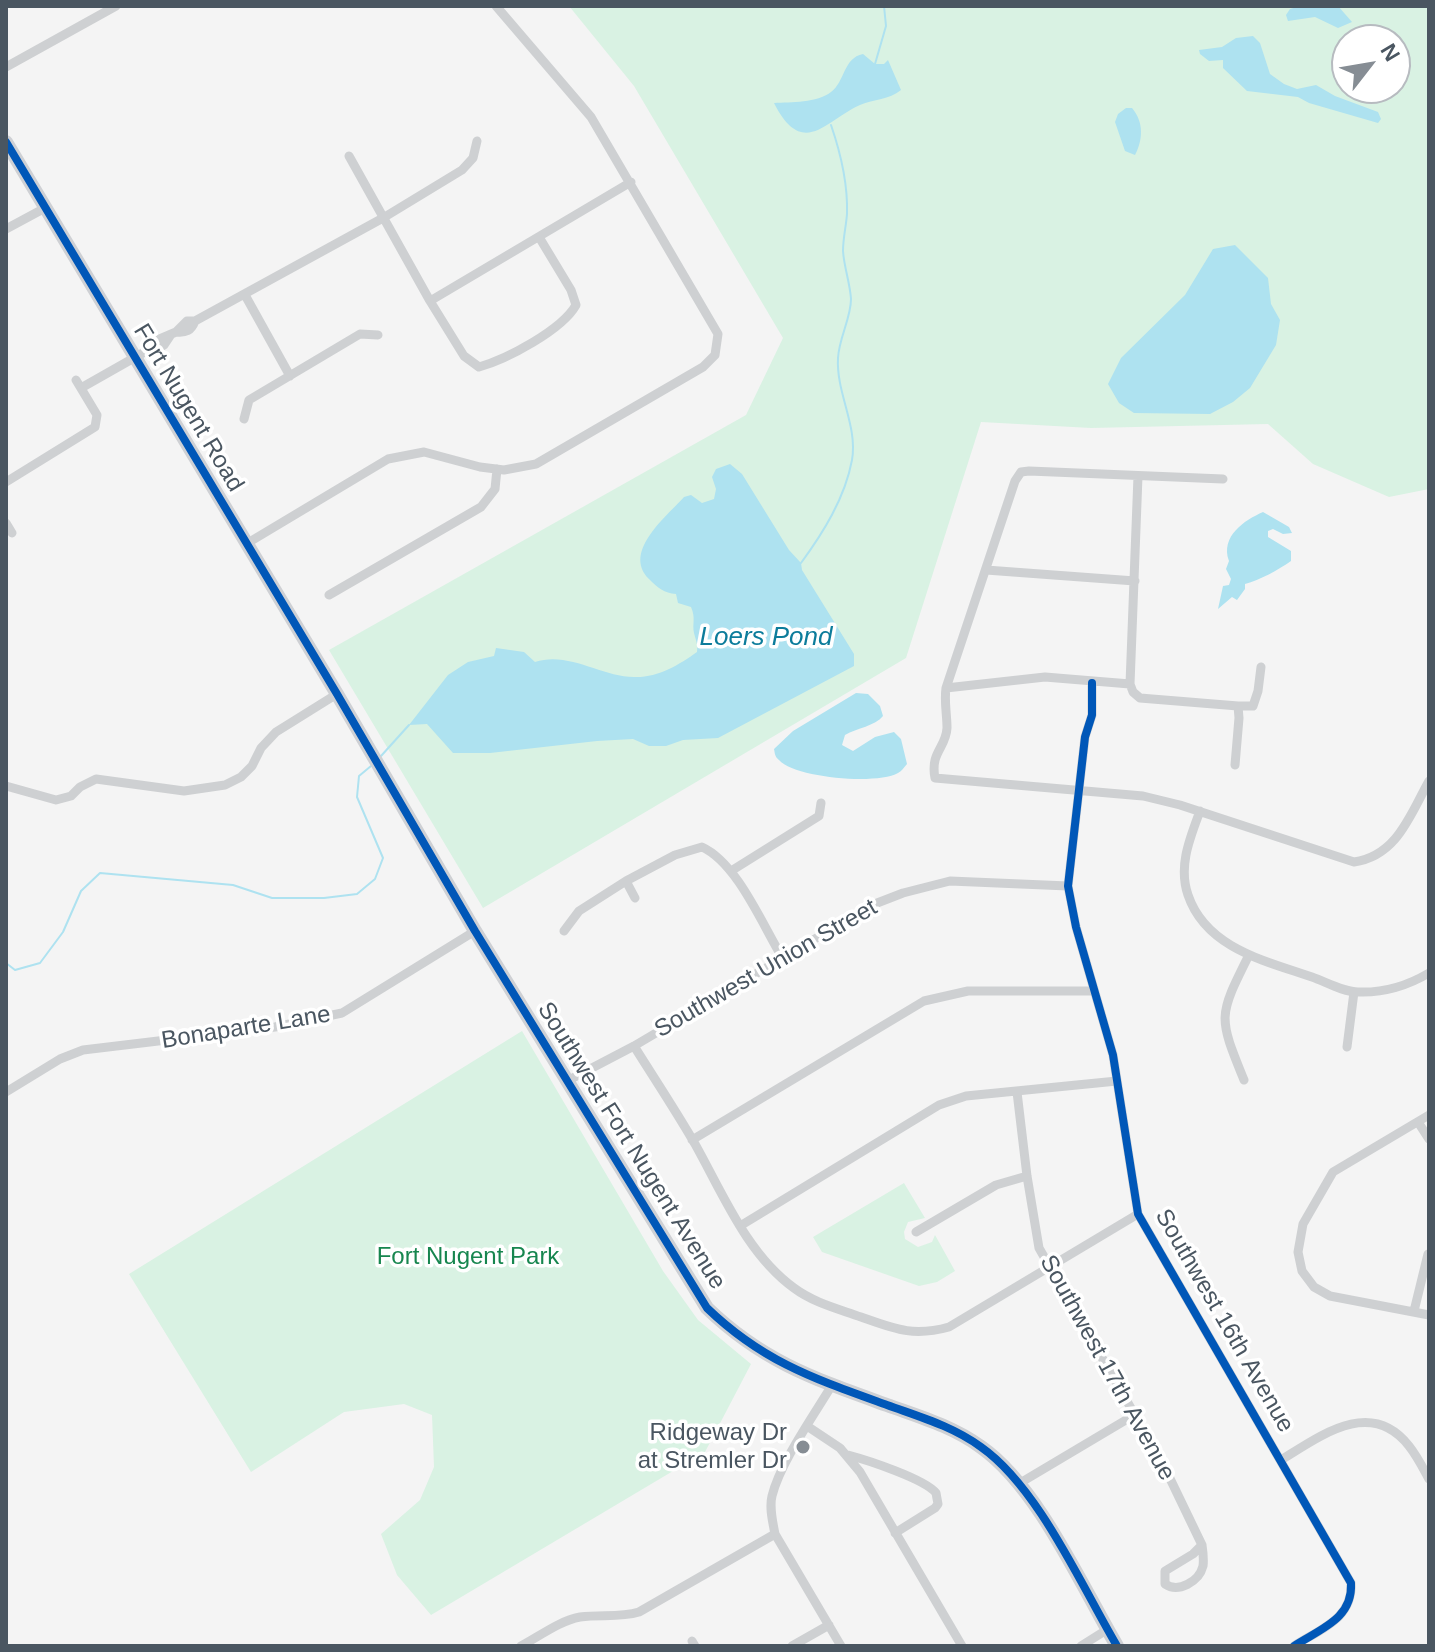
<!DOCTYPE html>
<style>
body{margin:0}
#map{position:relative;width:1435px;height:1652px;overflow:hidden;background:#f4f4f4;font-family:Arial,sans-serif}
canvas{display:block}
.frame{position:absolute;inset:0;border:8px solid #4a5661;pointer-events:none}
.north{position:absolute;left:1331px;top:24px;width:80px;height:80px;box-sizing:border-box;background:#fff;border:2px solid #b7bbc0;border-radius:50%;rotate:59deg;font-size:22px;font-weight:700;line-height:32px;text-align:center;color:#4a5661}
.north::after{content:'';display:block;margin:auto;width:28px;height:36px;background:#868d94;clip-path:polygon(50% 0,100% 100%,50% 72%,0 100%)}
</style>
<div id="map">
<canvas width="1435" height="1652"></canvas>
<div class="frame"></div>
<div class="north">N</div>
</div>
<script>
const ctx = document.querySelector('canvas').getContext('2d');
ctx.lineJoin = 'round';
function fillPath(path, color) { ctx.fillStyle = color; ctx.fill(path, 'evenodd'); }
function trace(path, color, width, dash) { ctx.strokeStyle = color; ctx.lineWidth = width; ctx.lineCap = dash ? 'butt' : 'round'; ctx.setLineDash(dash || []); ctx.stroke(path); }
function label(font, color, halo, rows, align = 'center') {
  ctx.font = font + ' Arial,sans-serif'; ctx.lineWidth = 7; ctx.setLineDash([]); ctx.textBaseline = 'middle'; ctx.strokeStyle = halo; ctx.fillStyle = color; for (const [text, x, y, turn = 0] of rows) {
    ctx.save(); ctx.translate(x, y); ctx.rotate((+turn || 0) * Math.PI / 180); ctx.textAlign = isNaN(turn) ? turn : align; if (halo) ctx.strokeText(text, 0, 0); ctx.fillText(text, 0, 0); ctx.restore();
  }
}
fillPath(new Path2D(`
 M569,6H1429V489L1389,497L1313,464L1268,424L1091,428L981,422L906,658L483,908L329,650L746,415L783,338L634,86ZM1347,40H1395V88H1347Z
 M522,1031L663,1271L698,1320L751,1364L705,1452L431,1615L397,1575L381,1534L420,1500L434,1467L432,1415L404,1404L344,1412L251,1472L129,1274Z
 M904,1183L925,1218L908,1222L904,1232L905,1239L918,1247L932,1242L935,1235L955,1271L937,1282L919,1286L822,1252L813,1237Z`), '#d9f2e3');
fillPath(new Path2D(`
 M1300,6H1338L1352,22L1338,28L1315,17L1288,21L1286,15L1290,9Z
 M1253,36L1260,43L1270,74L1284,84L1297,89L1316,85L1335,96L1378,112L1381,119L1378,123L1309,103L1298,97L1247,91L1223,68V60L1209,61L1200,54L1199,50L1222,47L1236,38Z
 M863,54L875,64H884L888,60L901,90C889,100 874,99 860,105C826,120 803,160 774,103C791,102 817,103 831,92C845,82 843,58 863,54Z
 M1126,108H1132C1144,122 1143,140 1135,155L1125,151L1115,122L1118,114Z
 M1235,245L1268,278L1271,304L1280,320L1276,345L1250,388L1233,402L1210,414L1134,413L1119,403L1108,384L1121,358L1185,295L1213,249Z
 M730,464L742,474L789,550L801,563L802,570L854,654V666L718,738L683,740L666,746H649L633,739L597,741L490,753H453L427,724L409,725L448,675L468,662L494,656L496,648L524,652L535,662C569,651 601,677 634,677C657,678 679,665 697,652C698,644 696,641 694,633C692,624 696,618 691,607L678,603L676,594C664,593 658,588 649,579C622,552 666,517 684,497L691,495L702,503L714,499L716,489L712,477L716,469Z
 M1263,512L1289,527L1292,533L1283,534L1273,529L1268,531V537L1291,551V561C1278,570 1260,580 1245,584V589L1237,600L1232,597L1218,609L1223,586L1229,585L1231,579L1226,569L1229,561C1220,536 1245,520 1263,512Z
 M856,693L868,694L880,706L883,716C875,726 857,728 845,735L842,745L853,751L875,737L894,732L901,739L907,764C904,767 902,771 898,773C877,785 795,778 779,760C775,757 775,754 774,749L793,731Z`), '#aee2f0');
trace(new Path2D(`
 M875,64L886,26L884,6
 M801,563C823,533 845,498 852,460C858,426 836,393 838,358C839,338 851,318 851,299C850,283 844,267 843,251C843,238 846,227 847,214C848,183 841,154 831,125
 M381,756L409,725
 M6,963L15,970L40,963L63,932L81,891L100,873L233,885L272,898H324L357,894L375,879L383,858L357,797L359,776L371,766`), '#aee2f0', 2);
trace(new Path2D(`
 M6,67L116,6
 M349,156L430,301L464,356L479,367C507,359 562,330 576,305L571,290L539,237
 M6,229L45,208
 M245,295L290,376
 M430,301L631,182
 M176,332C186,333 191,331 195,321
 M148,350V344L176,332L187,321H195L383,218L462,170L473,158L477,141
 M81,388L148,350L153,352L164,345L170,336
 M244,419L249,400L360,334L378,335
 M1138,476L1130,684L1133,692L1140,698L1238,706L1239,718L1235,765
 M6,482L95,427L97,415L76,380
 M6,523L12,533
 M246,544L388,459L424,452L480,467L504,470L536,464L703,367L715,355L718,334L591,117L496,6
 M986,570L1135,581
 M329,595L481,507L495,489L497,469
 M1092,683V715L1085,737L1068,886L1076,927L1113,1055L1138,1214L1351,1583C1353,1619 1320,1629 1294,1646
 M1130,684L1045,677L946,688C944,702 947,714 947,728C946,748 930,752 935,778L1143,796L1180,805L1354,862C1397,856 1410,815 1429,781
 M946,688L1015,481L1021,472L1029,471L1223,479
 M1238,706H1253L1258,691L1261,667
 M6,786L56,800L71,796L80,787L96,779L184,791L225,785L241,777L252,766L261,748L276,732L337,694
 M1200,811C1190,838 1178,866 1188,895C1206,948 1265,961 1312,977C1326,982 1343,992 1358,992C1384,993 1407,986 1429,973
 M731,871L819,816L821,803
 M626,881L635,898
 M564,931L579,911L626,881L675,855L702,847C737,863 762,924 782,957
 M634,1046C654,1078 676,1111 695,1144C723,1194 747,1254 794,1288C814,1303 839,1309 861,1317C895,1329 913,1337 949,1327L1138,1214
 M1347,1047L1354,992
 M569,1080L634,1046L872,905L903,893L950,881L1068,886
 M1244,1080C1218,1016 1218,1017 1249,955
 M6,1092L60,1059L83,1050L275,1027L342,1013L475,931
 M1017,1092L1027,1176L1039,1248L1163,1464L1202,1545L1193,1554L1165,1571V1584C1178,1593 1199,1582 1203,1566C1204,1559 1203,1552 1202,1545
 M1429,1115L1333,1172L1303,1224L1298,1252L1302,1271L1314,1287L1330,1296L1429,1315
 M1418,1122L1429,1139
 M692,1140L924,1001L968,991H1093
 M740,1226L939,1105L966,1096L1117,1081
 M916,1232L996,1185L1027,1176
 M1414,1311L1428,1254
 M832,1385C814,1415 780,1463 772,1496C769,1508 773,1523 775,1534L841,1646
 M807,1426L840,1448L860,1472L962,1646
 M848,1455C867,1460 925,1479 936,1493L938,1504L935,1508L895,1533
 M1281,1460C1320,1436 1371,1397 1409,1446C1417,1456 1423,1468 1429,1479
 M1020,1483L1136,1414
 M692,1641L695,1646
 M521,1646C540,1636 559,1621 580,1617C601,1614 619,1618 639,1612L775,1534
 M792,1646L829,1625
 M1081,1646L1108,1629`), '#ced0d2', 9);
trace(new Path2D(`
 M6,142L337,694L475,931L707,1308C763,1362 815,1379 887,1405C920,1417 952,1426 981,1447C1038,1487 1081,1585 1117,1646`), '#ced0d4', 14);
trace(new Path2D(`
 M6,142L337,694L475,931L707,1308C763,1362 815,1379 887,1405C920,1417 952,1426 981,1447C1038,1487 1081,1585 1117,1646
 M1092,683V715L1085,737L1068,886L1076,927L1113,1055L1138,1214L1351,1583C1353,1619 1320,1629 1294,1646`), '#0057b8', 8);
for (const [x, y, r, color] of [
 [803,1447,8,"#868d94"]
]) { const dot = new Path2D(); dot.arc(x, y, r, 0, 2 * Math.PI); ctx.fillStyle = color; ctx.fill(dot); trace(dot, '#fff', 3); }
label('24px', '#4a5661', '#fff', [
 ["Fort Nugent Road",188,408,59],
 ["Southwest Union Street",766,969,-30],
 ["Bonaparte Lane",246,1028,-9],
 ["Southwest Fort Nugent Avenue",631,1146,58],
 ["Southwest 16th Avenue",1224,1321,60],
 ["Southwest 17th Avenue",1107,1368,61]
]);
label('24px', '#17864f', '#fff', [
 ["Fort Nugent Park",468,1257]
]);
label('24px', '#4a5661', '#fff', [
 ["Ridgeway Dr",787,1433],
 ["at Stremler Dr",787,1461]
], 'right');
label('italic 26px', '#0c7c9b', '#fff', [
 ["Loers Pond",766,638]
]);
</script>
